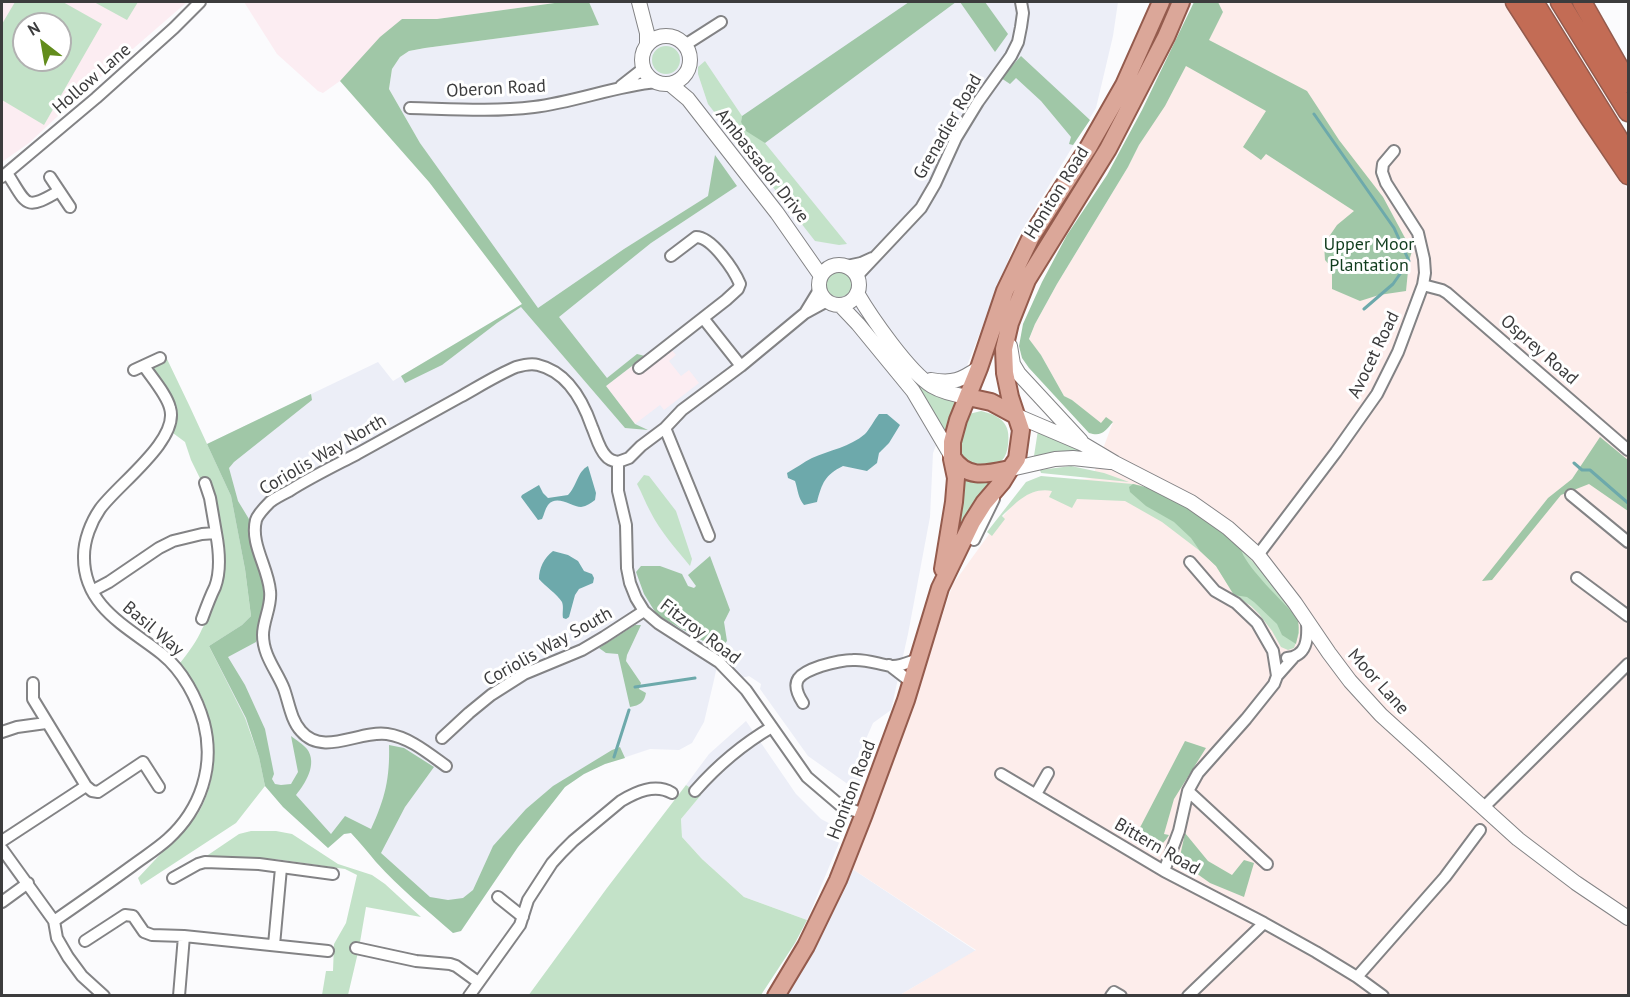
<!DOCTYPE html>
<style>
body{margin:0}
#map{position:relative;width:1630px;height:997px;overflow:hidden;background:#fbfbfd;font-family:"PT Sans",sans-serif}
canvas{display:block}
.frame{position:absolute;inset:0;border:3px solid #3c3c3d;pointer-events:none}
.north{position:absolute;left:12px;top:12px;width:60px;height:60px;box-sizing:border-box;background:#fff;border:2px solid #b1b1b1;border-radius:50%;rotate:329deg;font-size:16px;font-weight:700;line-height:24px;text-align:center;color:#3c3c3d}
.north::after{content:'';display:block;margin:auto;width:21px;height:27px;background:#628c1c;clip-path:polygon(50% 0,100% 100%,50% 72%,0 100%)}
</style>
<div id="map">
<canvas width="1630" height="997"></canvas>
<div class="frame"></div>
<div class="north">N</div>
</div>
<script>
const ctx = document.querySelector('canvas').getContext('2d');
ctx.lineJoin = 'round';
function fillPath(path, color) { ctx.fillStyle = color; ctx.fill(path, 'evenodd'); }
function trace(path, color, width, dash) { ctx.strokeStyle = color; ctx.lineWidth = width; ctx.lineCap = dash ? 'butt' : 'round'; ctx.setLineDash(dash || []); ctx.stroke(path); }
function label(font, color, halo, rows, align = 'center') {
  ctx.font = font + ' "PT Sans",sans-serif'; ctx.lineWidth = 6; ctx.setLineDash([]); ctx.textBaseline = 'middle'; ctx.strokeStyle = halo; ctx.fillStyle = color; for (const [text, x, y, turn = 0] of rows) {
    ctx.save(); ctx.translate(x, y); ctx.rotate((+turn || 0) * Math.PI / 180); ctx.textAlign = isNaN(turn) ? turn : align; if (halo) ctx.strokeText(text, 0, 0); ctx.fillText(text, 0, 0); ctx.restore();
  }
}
fillPath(new Path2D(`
 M589,2H1118L1113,36L1096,108L1016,240L933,453L930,517L908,634L891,710L873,723L866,739L867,763L860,781L855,784L849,785L808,756L760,689L761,684L749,676L746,677H741L726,663L720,651L714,680L704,722L692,743L679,750L650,749L605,764L584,774L565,787L518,847L461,931L453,933L421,905L375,861L369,852L351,833L344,834L328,848L283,807L265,786L251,733L209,646L251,616L245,569L207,444L378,362L393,381L522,304L420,143L389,89L392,69L400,57L409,51L425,48L598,25Z
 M746,721L796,794L821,819L844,831L807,920L744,897L702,859L682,837L681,819L700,796L686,785L709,754Z
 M851,868L976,951L900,995L784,996Z`), '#eceef7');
fillPath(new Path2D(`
 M1218,2H1505L1628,190V995H900L976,950L851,868L886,782L953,584L995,526L1027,488L1092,478L1113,422L1101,424L1072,400L1064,396L1041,355L1029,340L1035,324L1057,284L1128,167L1139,145L1186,66L1223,12Z`), '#fdedeb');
fillPath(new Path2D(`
 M2,2H187L89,87L29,143L2,162ZM24,24H60V60H24Z
 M244,2H562L437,19H402L358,65L340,81L323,93L318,91L277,54Z
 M670,348L676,355L669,361L681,376L689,370L699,383L664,410L660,405L635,424L606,386L645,356L650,362Z`), '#fcedf2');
fillPath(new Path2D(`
 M15,2H63L102,24L44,125L2,100V24ZM24,24H60V60H24Z
 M94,2H138L127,20Z
 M652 60a14 14 0 1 1 28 0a14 14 0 1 1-28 0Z
 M705,61L742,116L741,122L765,143L847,244L839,245L815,241L708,104L698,74V67Z
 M826 284a13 13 0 1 1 26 0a13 13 0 1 1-26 0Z
 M167,359L190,407L231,496L245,569L251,616L242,625L209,646L245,718L259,757L265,786L236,823L141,885L138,878C151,864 163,851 176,838C185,829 194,821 200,810C221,772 217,723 196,686C191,678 185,671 180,663C188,653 197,641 202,629C205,624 206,620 209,615L223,564L224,542L222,534L216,511L191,460L185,442L173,433L177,418L172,400L153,367Z
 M912,381C926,392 939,399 956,401L945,435Z
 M981,411C1001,416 1011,423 1008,445C1007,451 1006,457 1001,461C989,472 963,466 959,449C958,440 964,427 967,418L969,414Z
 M1038,430L1083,450L1080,452L1055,453L1034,456Z
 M1071,466L1104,473L1129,482L1041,473L1040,470Z
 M644,475L649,476L676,511L692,559L690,566C676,549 660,531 650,511C645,502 642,493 637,484Z
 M1041,476L1133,484L1150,488L1212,523L1245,553L1266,576L1295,614L1298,623L1299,633L1294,648L1288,650L1281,647L1272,631L1259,614L1251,606L1234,595L1216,566L1200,551L1162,522L1125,501L1077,499L1072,508L1049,497L1052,491C1030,487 1017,502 1002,516L1005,519L992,536L987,532L1026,482Z
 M962,477L966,480H992L957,531Z
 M686,785L701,795L681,819L682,837L702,859L744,897L807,920L795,943L761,995L528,996L607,888Z
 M251,831H276L292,834L338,864L372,875L385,884L421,917L366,907L359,948L348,995H322L326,971H333L334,944L346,923L357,875L345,869L275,859L205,857L239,834Z`), '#c3e2c8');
fillPath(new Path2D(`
 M562,2H589L599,25L425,48L409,51L400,57L392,69L389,89L420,143L538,308L624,249L708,196L715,155L737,186L651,243L559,317L607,378L637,354L645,356L606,386L635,424L648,430L625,428L521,307L497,323L442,365L405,383L401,376L522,304L429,182L340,81L380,37L402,19H437Z
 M909,2H956L765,143L746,131L741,122L742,116Z
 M960,2H985L1008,34L995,52Z
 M1194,2H1218L1223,12L1209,40L1307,91L1339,140L1383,197L1412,251L1409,261L1406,291L1379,295L1360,301L1332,289V268L1325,260L1324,244L1337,225L1354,211L1266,154L1261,160L1243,147L1266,111L1186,66L1165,106L1139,145L1128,167L1057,284L1035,324L1029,339L1041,355L1064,396L1072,400L1101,423L1106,417L1113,422C1105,431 1102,437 1089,433L1029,368L1022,358L1019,346L1023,324L1042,282L1067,235L1107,175L1142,110Z
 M1021,56L1090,120L1073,145L1069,144L1071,137L1041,101L1016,78L1010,84L1001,78Z
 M311,394L312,400L234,462L229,468L238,501L255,529L260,567L269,602L256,642L228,657L245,685L265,729L274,774L272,779L275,784L281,785L291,784L298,772L291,736C296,740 303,744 307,749C318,764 305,784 296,795L331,834L345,816L371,829C385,799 390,778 389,745L404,748L434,767L405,807L381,853L430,897L448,900L463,898L473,890L493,846L526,809L553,786L612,750L620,747L625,758L605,764L584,774L565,787L518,847L461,931L453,933C427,910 399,888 376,862C368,852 360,843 351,833L344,834L328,848L283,807L265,786L259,757L246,718L209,646L242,625L251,616L245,569L231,496L207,444Z
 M1600,437L1628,460V511L1589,484L1561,495L1492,580L1482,581L1548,498L1572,479Z
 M1133,484C1175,493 1209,521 1241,549C1244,564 1278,597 1290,610C1302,618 1299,632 1296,644L1282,635L1277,624L1254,602L1247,597L1234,595L1216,566L1200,551L1191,538L1174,522L1146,506L1130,492L1129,487Z
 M710,556L730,610L724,622L727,641L719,650L657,615L644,594L636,572L641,566H660L682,574L688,586L694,588L696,586L688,575Z
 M635,625H641L627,655L626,661L641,683L639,689L646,693C644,703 640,705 630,707L618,654L606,653L599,648Z
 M1185,741L1206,748L1174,799L1164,834L1169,835C1159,852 1148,851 1133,841Z
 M1185,833L1208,861L1232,875L1244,860L1254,863L1244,897L1210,883L1179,861Z`), '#a0c7a7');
fillPath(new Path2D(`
 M879,414H887L900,425L889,443L879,453L877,463L867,471L843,466C825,475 822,483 817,502L804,505C798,498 798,490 795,481L788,478L787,473C796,468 804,462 812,458C830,450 850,447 865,434C870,429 874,420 879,414Z
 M588,466L596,493L595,500C591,503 587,506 581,507C572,507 557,494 548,505C545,509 544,515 542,519L538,520L521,497L522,495L539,485L543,493L548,498L568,495C577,486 577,472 588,466Z
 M553,551L568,555L578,561L584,571L592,574L594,578L593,583L579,589L575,595L569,617L566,619L563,618C562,613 564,607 562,602C557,594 545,586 539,579C539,568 544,558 553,551Z`), '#6da9ab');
trace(new Path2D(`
 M1314,114L1394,228L1409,261L1393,284L1364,309
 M1574,463L1582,470H1590L1628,503
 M635,687L695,678
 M614,757L629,710`), '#6da9ab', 3);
const minor = new Path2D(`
 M685,45L721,22
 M621,86L644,68
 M410,108C451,109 493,112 534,107C575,102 615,86 656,82
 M7,173C27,204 24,212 59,191
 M2,177L96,98L174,28L200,2
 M50,177L70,207
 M847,266L861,263L872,258
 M857,276L921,208L935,184L956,138L978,102L1011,56L1018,42L1021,27L1023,13L1021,2
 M1423,285L1442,290L1447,293L1628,450
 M805,313L819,290
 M703,318L741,366
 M639,368L726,300L738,289L740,284C734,270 712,237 696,237L671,256
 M134,370L160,358
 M665,428L709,536
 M618,462V491L626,525L627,568L630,583L636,598L644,611L658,623L719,662L746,690L807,777L841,806L864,814
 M618,462L629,458L641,446L665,428L682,410L741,366L805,313L827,301
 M1571,495L1628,542
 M974,540L994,499
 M1258,555L1336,452L1377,394L1398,352L1423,285L1425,273L1424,259L1418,233L1386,183L1382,172L1383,164L1394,151
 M1190,562L1215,591L1236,603L1257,623L1273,651L1277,676
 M1577,578L1628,616
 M92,591L109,582L159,548L173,541L202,534L216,533L210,498L205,483
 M202,619C206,608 210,597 215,587C221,571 219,549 216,533
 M1287,658C1307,656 1308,639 1307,623
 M889,665L911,682
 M33,683V699L86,786
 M803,703C788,680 800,673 821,666C831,663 842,660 853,660C866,659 878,664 891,666C900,667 909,662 918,659
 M2,732L17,727L46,723
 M442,738L469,713L491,695L524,674L582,650L604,637L644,611
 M446,766C428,753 409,737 387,734C359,730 323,757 301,731C291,720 289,703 284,689C277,671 263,656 263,635C263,620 272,606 270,591C268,567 250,544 256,520C258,514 265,507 270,502C275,498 283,494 289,491C311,477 334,466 357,454C391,435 425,416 460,397C478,387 497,375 516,367C523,365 531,363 538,365C568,372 583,401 592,427C596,436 599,449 606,456C609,460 613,461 618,462
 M1001,774L1164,871L1264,923L1316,952L1357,977L1383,996
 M695,791C717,766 743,744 772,727
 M1188,791L1267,864
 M1036,794L1048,773
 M1484,807L1628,664
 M2,841L86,786L92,791L98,792L143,762L159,787
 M2,849L54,921L57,938L68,957L82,976L104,996
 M1164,871L1179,831L1188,791L1198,773L1246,719L1274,684L1277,676L1293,658
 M173,878L198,864L205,862L259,864L333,874
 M498,897L523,917
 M2,902L28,883
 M54,921C80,903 106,885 132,866C144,857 157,849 168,839C201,809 215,766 204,723C197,698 183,671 162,654C128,627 83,607 84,556C84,540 91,522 100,509C117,485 180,440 170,408C167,395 152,378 144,366
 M85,941L125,915L133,916L144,932L152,935L184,936L328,951
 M274,945L281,868
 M356,948L416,961L450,964L456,966L478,982
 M1357,977L1445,877L1480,830
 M179,996L184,936
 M469,996L520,925L528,900L552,863L562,852L573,841L621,801C636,792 655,783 672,793
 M1111,996L1114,992L1121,996
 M1188,996L1264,923`);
const secondary = new Path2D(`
 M639,2L647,33V45
 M642 60a24 24 0 1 1 48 0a24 24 0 1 1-48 0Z
 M670,84L688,99L777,213L821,276
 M819 285a20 20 0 1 1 40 0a20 20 0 1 1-40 0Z
 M857,293C871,317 909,372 932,386C942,392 956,395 968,397
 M840,305L858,324L913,391L952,457
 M1010,346L1013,364L1019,374L1081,441
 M931,380C953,384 961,380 979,368
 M1015,415L1083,444L1115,463L1191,502L1228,528L1258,555L1295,603L1329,653L1350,681L1381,715L1518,839L1576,883L1628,918
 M1011,469L1055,459L1073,458L1110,462`);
const primary = new Path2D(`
 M1161,2L1124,85L1088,148L1031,237L1005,291L979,368L958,420L952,442V457C967,480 987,474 1010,469L1017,459L1021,430L1010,397L1005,373L1004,349L1010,323L1027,280L1108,149L1166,37L1181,2
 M968,397L991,402L1015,415
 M943,569L954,502L956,478L952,459
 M776,996L806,946L838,880L864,814L906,700L940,588L972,522L984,503L1002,482L1010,469`);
const motorway = new Path2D(`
 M1515,2L1589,117L1628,175
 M1534,2L1628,154
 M1560,2L1628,112
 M1582,2L1628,83`);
trace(minor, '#838385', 14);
trace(secondary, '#838385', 16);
trace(primary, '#945b4d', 20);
trace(motorway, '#945b4d', 21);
trace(minor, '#fff', 10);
trace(secondary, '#fff', 14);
trace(primary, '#dba799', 16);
trace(motorway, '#c36c55', 18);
label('18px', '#3c3c3d', '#fff', [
 ["Hollow Lane",92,79,-41],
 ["Oberon Road",496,89,-3],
 ["Grenadier Road",948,127,-60],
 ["Ambassador Drive",762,166,52],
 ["Honiton Road",1057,193,-58],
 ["Osprey Road",1539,350,41],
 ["Avocet Road",1374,355,-64],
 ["Coriolis Way North",323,455,-30],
 ["Basil Way",153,629,40],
 ["Fitzroy Road",700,632,37],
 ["Coriolis Way South",548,647,-29],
 ["Moor Lane",1378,682,48],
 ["Honiton Road",852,790,-69],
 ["Bittern Road",1157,847,30]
]);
label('18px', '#113d1e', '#fff', [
 ["Upper Moor",1369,245],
 ["Plantation",1369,266]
]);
</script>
